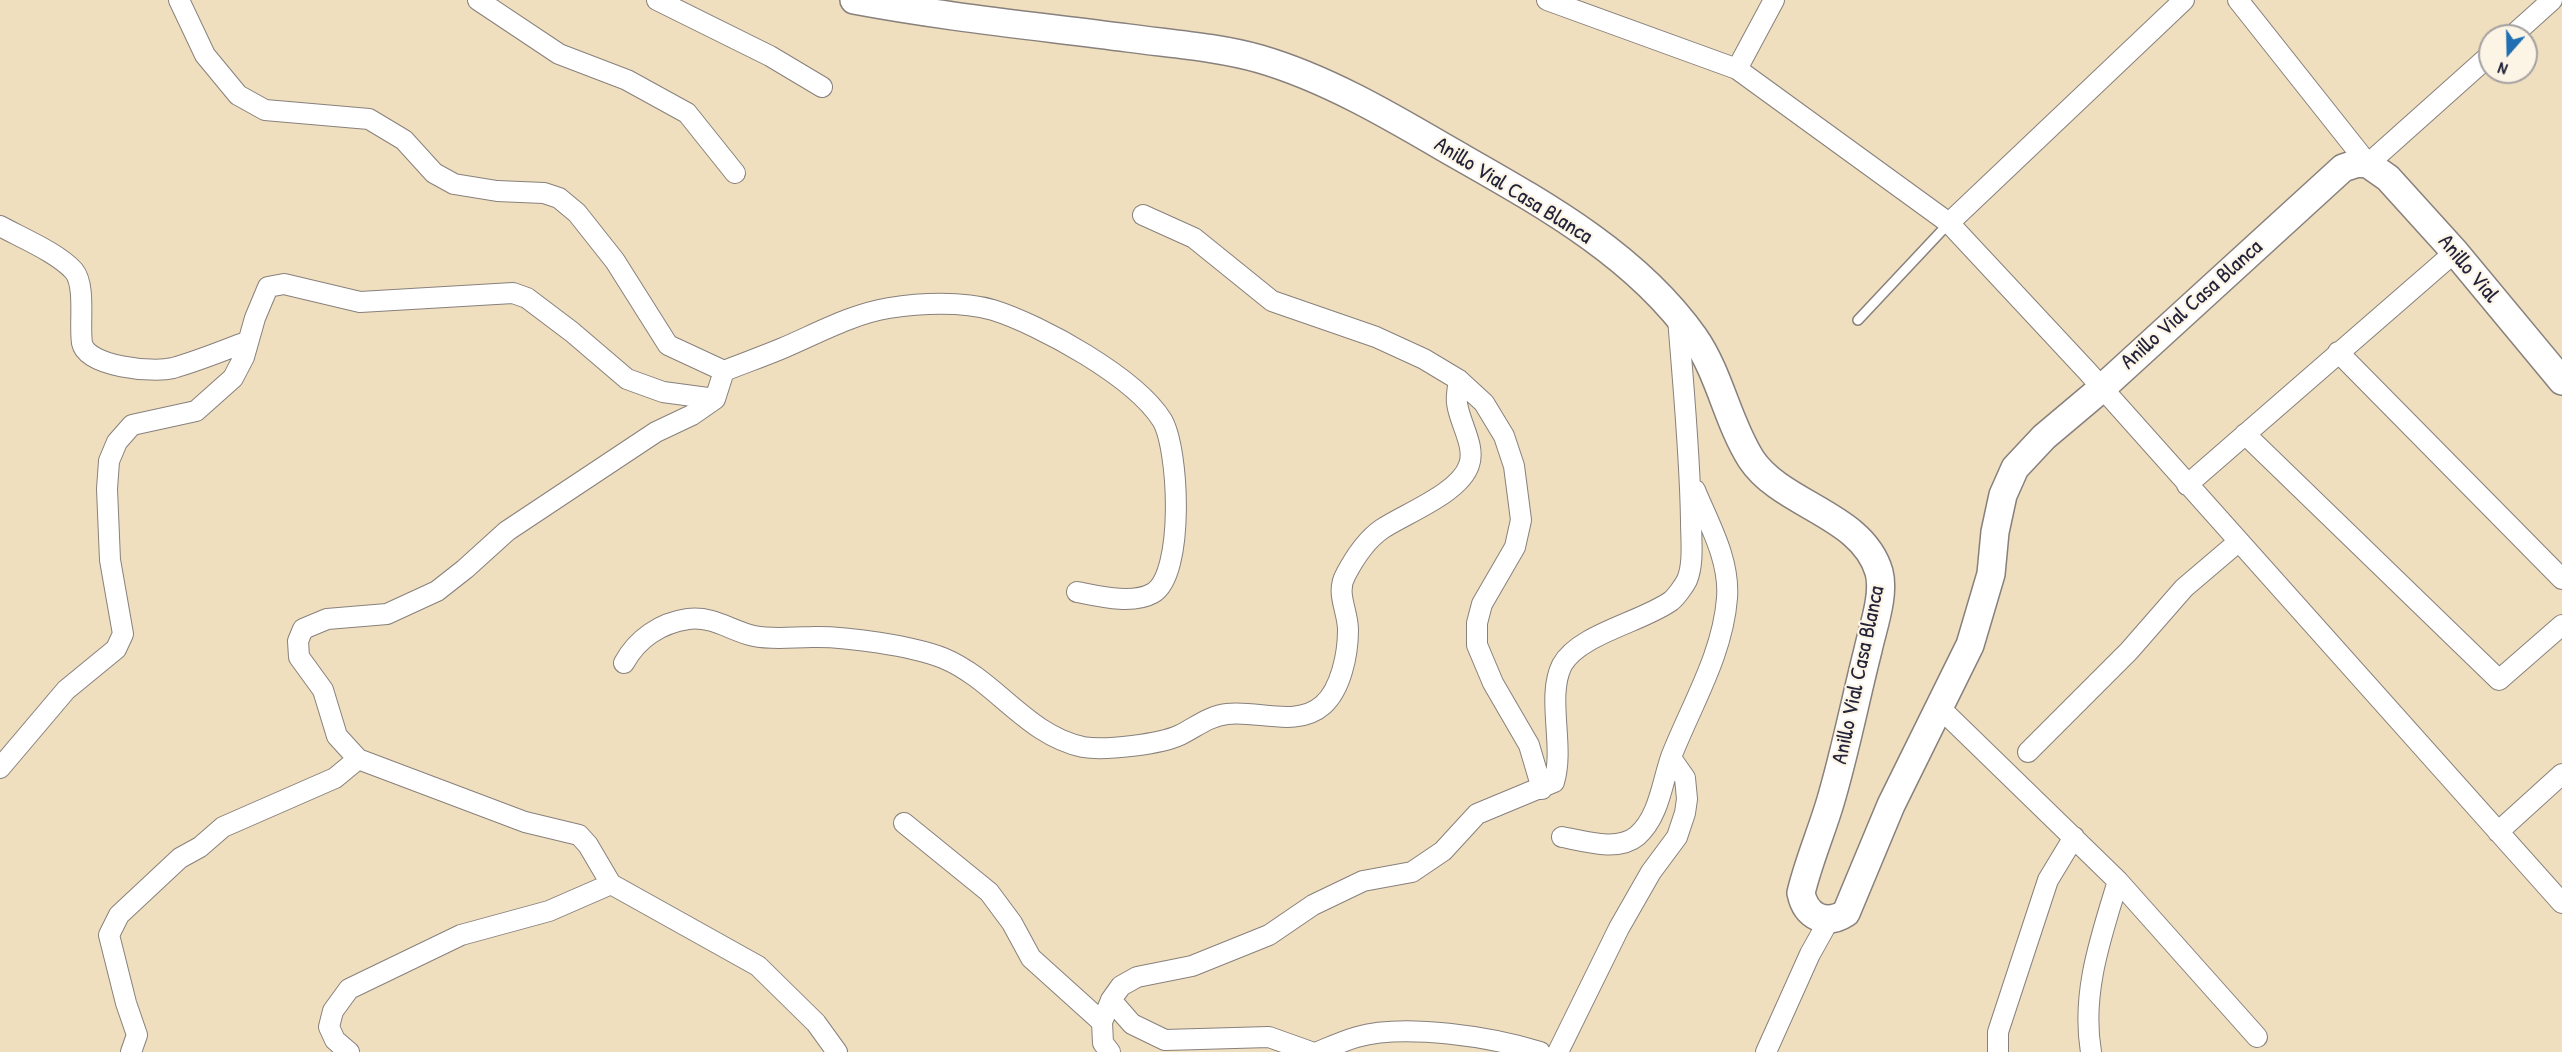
<!DOCTYPE html>
<style>
body{margin:0}
#map{position:relative;width:2562px;height:1052px;overflow:hidden;background:#efdfbe;font-family:"Patrick Hand",sans-serif}
canvas{display:block}
.north{position:absolute;left:2478px;top:24px;width:60px;height:60px;box-sizing:border-box;background:#fcf5e5;border:2px solid #a5a1a1;border-radius:50%;rotate:200deg;font-size:16px;font-weight:700;line-height:24px;text-align:center;color:#22223b}
.north::after{content:'';display:block;margin:auto;width:21px;height:27px;background:#1f6fb2;clip-path:polygon(50% 0,100% 100%,50% 72%,0 100%)}
</style>
<div id="map">
<canvas width="2562" height="1052"></canvas>
<div class="north">N</div>
</div>
<script>
const ctx = document.querySelector('canvas').getContext('2d');
ctx.lineJoin = 'round';
function trace(path, color, width, dash) { ctx.strokeStyle = color; ctx.lineWidth = width; ctx.lineCap = dash ? 'butt' : 'round'; ctx.setLineDash(dash || []); ctx.stroke(path); }
function label(font, color, halo, rows, align = 'center') {
  ctx.font = font + ' "Patrick Hand",sans-serif'; ctx.lineWidth = 4.5; ctx.setLineDash([]); ctx.textBaseline = 'middle'; ctx.strokeStyle = halo; ctx.fillStyle = color; for (const [text, x, y, turn = 0] of rows) {
    ctx.save(); ctx.translate(x, y); ctx.rotate((+turn || 0) * Math.PI / 180); ctx.textAlign = isNaN(turn) ? turn : align; if (halo) ctx.strokeText(text, 0, 0); ctx.fillText(text, 0, 0); ctx.restore();
  }
}
const service = new Path2D(`
 M1858,320L1949,223`);
const minor = new Path2D(`
 M179,0L205,55L238,95L265,110L369,119L404,140L434,173L454,184L497,191L544,193L559,198L577,213L615,261L668,345L724,371
 M478,0L559,54L627,80L687,113L735,173
 M657,0L770,56L822,87
 M1547,0L1737,69L1949,223L2087,371L2562,903
 M2238,0L2368,164L2490,55
 M2512,36L2552,0
 M1737,69L1774,0
 M1143,215L1194,238L1272,301L1376,337L1424,359L1459,380L1484,403L1504,436L1514,466L1521,520L1515,547L1482,604L1477,623V645L1493,683L1529,745L1542,789
 M1949,223L2184,0
 M0,226C22,238 58,253 74,271C86,286 79,324 82,343C87,367 153,373 173,368C198,361 222,351 246,342
 M2338,352L2562,579
 M2245,434L2499,680L2562,625
 M2187,485L2455,252
 M624,663C637,639 660,623 688,619C714,616 731,631 754,636C773,640 793,637 812,637C845,636 913,646 943,658C996,680 1026,735 1083,747C1105,751 1161,744 1180,735C1196,727 1209,716 1227,714C1258,710 1297,728 1323,705C1341,689 1348,654 1348,630C1348,610 1335,593 1346,574C1355,557 1366,540 1382,529C1406,513 1460,493 1469,465C1476,446 1459,422 1457,403C1456,396 1458,387 1459,380
 M1939,707L2118,881L2257,1037
 M2028,752L2129,651L2184,588L2238,542
 M0,768L66,690L116,649L123,634L110,560L107,489L109,461L117,442L132,425L196,411L233,378L244,357L255,318L268,287L284,284L360,302L513,293L527,298L572,332L627,379L663,392L715,399
 M904,823L989,892L1012,923L1031,958L1102,1022
 M2498,832L2562,774
 M1562,837C1584,841 1618,852 1637,836C1659,817 1662,783 1671,757C1691,706 1723,654 1727,598C1730,560 1709,524 1695,490
 M1111,1000L1132,1024L1165,1040L1269,1037L1311,1052
 M131,1052L137,1035L126,1003L109,935L119,915L180,858L200,847L223,827L335,778L358,759
 M349,1052L335,1040L329,1027L333,1011L349,989L461,935L549,911L611,884
 M837,1052L816,1023L758,966L611,884L588,845L579,835L525,822L358,759L337,736L323,690L299,657L298,641L303,629L327,619L387,614L437,591L465,569L507,531L656,432L692,415L715,399L724,371C744,363 764,356 783,348C818,333 852,314 889,308C920,303 962,301 993,310C1041,325 1135,377 1162,420C1179,448 1185,574 1153,593C1132,605 1098,596 1077,592
 M1110,1052L1103,1043L1102,1022L1111,1000L1121,986L1137,977L1192,966L1269,935L1313,905L1363,881L1412,872L1443,851L1477,814L1554,782C1565,746 1546,697 1562,665C1579,634 1642,622 1671,601C1676,597 1684,586 1687,580C1694,563 1691,539 1691,521C1690,453 1683,385 1678,317
 M1318,1052C1330,1047 1343,1041 1357,1037C1404,1023 1493,1037 1540,1052
 M1558,1052L1619,928L1651,872L1677,837L1685,813L1687,799L1685,778L1671,758
 M1766,1052L1810,954L1829,920
 M1998,1052V1032L2048,880L2074,837
 M2091,1052C2081,993 2101,937 2118,881`);
const secondary = new Path2D(`
 M854,0C944,17 1036,26 1128,38C1172,44 1217,47 1260,59C1325,78 1387,114 1445,148C1534,199 1633,251 1694,337C1720,374 1727,421 1751,459C1782,506 1862,514 1879,572C1885,595 1873,627 1868,650C1855,701 1845,753 1830,803C1821,833 1808,863 1801,893C1806,917 1826,926 1846,913L1891,805L1970,645L1991,574L1995,532L2003,495L2015,468L2044,437L2101,389L2343,168L2358,163L2368,164L2388,178L2455,252L2562,381`);
trace(service, '#88807c', 12);
trace(minor, '#88807c', 22);
trace(secondary, '#88807c', 30);
trace(service, '#fff', 9);
trace(minor, '#fff', 20);
trace(secondary, '#fff', 27);
label('22px', '#22223b', '#fcf5e5', [
 ["Anillo Vial Casa Blanca",1513,191,32],
 ["Anillo Vial",2468,269,50],
 ["Anillo Vial Casa Blanca",2192,305,-42],
 ["Anillo Vial Casa Blanca",1859,675,-78]
]);
</script>
